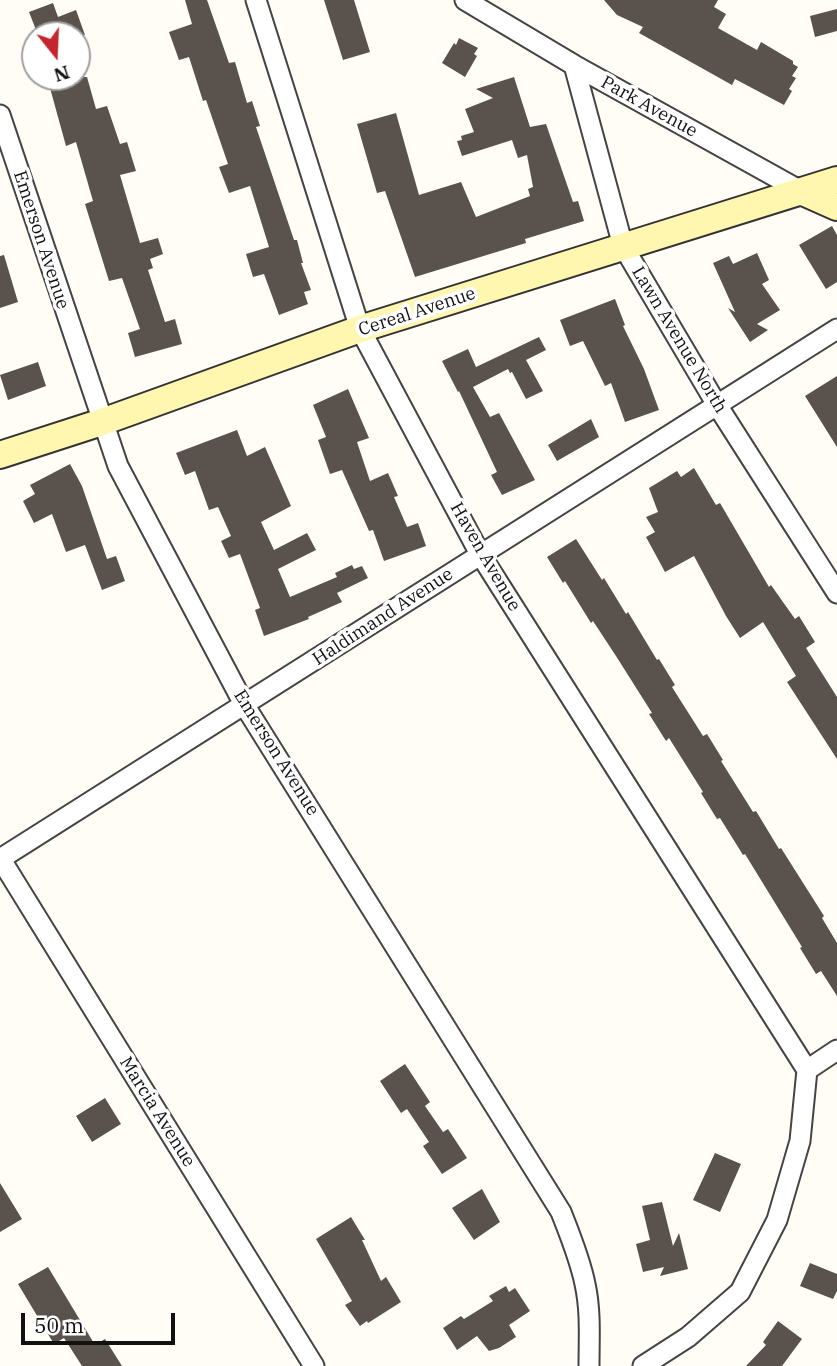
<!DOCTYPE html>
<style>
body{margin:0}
#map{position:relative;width:837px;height:1366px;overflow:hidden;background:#fffdf5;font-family:"IBM Plex Serif",serif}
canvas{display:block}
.north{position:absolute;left:21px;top:21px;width:70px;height:70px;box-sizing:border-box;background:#fff;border:2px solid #a0a0a0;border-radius:50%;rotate:162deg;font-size:19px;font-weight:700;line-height:28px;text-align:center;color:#111}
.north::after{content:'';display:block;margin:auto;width:24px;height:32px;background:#c4262e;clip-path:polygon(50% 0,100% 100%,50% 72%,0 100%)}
.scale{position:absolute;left:21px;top:1313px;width:154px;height:32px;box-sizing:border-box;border:4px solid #111;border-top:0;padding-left:9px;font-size:21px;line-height:24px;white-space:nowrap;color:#111;-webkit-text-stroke:5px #fff;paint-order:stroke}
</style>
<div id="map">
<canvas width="837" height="1366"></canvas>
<div class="north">N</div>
<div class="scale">50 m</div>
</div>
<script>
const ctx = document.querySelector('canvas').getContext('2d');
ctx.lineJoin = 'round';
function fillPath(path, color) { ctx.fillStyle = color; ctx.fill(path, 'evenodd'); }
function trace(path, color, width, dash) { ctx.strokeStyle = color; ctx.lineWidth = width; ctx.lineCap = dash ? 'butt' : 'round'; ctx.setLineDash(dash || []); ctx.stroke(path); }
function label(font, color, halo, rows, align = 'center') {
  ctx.font = font + ' "IBM Plex Serif",serif'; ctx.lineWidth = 7; ctx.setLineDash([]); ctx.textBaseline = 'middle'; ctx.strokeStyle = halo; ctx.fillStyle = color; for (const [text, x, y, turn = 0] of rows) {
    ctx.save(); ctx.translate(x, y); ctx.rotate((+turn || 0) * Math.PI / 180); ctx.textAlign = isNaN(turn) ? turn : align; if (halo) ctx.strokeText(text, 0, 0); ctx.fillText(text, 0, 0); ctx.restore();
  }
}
fillPath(new Path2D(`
 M185,0H207L229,63L235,62L247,103L252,101L260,126L256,127L294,240H297L303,263H301L311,290L304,292L308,304L279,315L264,274L253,277L246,254L269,247L250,186L229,193L219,167L228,164L206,100L203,101L189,57L179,60L169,32L192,24Z
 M324,0H354L370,52L343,60Z
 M604,0H718L714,7L726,14L718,28L757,50L761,42L793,61V64L798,67L792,76L796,78L789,89L792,91L784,105L735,79L732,85L639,33L643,27L617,15Z
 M53,3L58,17L76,10L85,35H38L29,12Z
 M837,9V31L815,37L810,16Z
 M459,38L478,48L474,54L477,56L465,77L442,63L454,43L456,45Z
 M47,77H87L96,109L107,106L120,144L127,142L136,171L120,175L140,243L158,238L163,254L150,259L153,268L148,270L165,322L175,319L182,344L135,357L128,333L140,329L122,278L109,281L85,204L93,201L76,142L66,146Z
 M514,77L530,127L546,124L573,202L578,201L584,221L525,239L526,243L415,277L385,191L377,193L357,124L396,113L419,195L461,182L476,217L530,196L528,189L533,187L527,155L518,158L512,140L462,156L457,141L462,140L461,136L474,132L465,109L493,98L476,89Z
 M832,226L837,235V282L826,289L799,245Z
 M757,253L769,280L762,284L780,310L757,324L768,330L750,342L728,308L735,312L713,263L729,256L733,264Z
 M4,255L18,302L0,308V256Z
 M615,299L625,325L623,326L644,369L659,410L625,422L611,383L605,386L583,341L570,346L560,320Z
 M539,337L546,350L526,360L543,391L526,399L512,372L510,373L508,369L473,387L490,417L499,413L535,480L502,495L491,475L497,472L459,391L458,392L442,361L468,349L476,367Z
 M38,362L46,386L8,400L0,375Z
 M837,376V447L805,396Z
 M348,389L369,438L357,442L370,481L388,473L398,496L394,497L407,527L418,523L426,546L384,561L373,530L369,531L342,470L330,474L318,440L326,437L313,405Z
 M591,419L599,437L557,461L548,445Z
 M237,430L247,456L265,447L291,506L261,522L274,550L307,533L316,550L278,569L290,597L337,577L335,573L352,565L354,569L362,566L368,578L337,593L342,602L308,617L309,619L264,636L255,610L260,608L240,554L229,558L221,541L231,536L218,507L209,510L195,471L185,475L176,453Z
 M70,464L82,486L107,559L116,556L125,581L102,590L85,545L66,552L52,514L34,523L23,501L35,494L30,485Z
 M694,468L716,505L720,503L769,587L771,585L795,619L799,616L815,642L806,648L837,697V759L787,682L796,676L763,622L740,638L726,616L694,556L665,572L646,537L655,532L646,517L658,512L649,488L677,471L681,477Z
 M576,539L602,580L604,578L626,614L628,612L657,660L659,659L675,685L672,687L703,736L707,734L723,760L721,761L753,812L756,811L779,849L781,848L824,916L822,918L837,943V996L821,971L816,974L800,948L802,947L745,854L743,855L720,818L717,819L701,793L703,792L669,738L666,741L649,714L652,713L616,656L593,621L591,623L565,581L563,583L547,557Z
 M405,1064L430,1102L425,1106L443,1132L448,1129L467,1158L442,1174L423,1146L429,1142L407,1109L401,1113L380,1081Z
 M105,1098L121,1124L92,1142L76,1116Z
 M715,1153L741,1164L720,1212L693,1200Z
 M0,1183L22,1219L0,1232Z
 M482,1189L500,1222L474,1240L452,1208Z
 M662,1202L673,1246L679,1233L688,1269L660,1276L664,1267L643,1272L636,1244L650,1240L642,1206Z
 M351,1217L365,1240H362L381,1281L386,1277L401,1302L368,1323L367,1321L360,1326L345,1305L352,1301L316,1239Z
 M810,1263L837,1274V1291L833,1299L800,1286Z
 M48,1267L95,1345L105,1339L122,1366H82L64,1338L54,1344L18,1284Z
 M506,1286L509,1292L515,1288L530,1311L509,1325L516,1337L499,1348L489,1351L477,1336L457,1350L443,1328L461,1316L464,1319L493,1301L489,1296Z
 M778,1321L802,1339L782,1366H746L766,1345L763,1342Z`), '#5a524d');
const street = new Path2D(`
 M256,0L360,329L480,554L807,1070
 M465,0L574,65L801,191
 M574,65L623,246L717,405L837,593
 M0,115L118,466L245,706L561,1212C570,1235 580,1259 585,1284C591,1311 589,1339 589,1366
 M0,858L314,1366
 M0,859C279,683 558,506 837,329
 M643,1366L688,1337L740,1292L777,1220L800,1141L807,1070L837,1050`);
const secondary = new Path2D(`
 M801,191L837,207
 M0,455L102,422L360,329L837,180`);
trace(street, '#444', 23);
trace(secondary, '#333', 30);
trace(street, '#fff', 19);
trace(secondary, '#fff6b0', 26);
label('18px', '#111', '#fff', [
 ["Park Avenue",649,107,29],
 ["Emerson Avenue",41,240,72],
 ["Cereal Avenue",417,312,-18],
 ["Lawn Avenue North",679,340,59],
 ["Haven Avenue",485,557,60],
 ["Haldimand Avenue",383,617,-33],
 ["Emerson Avenue",276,753,58],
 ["Marcia Avenue",157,1112,58]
]);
</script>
